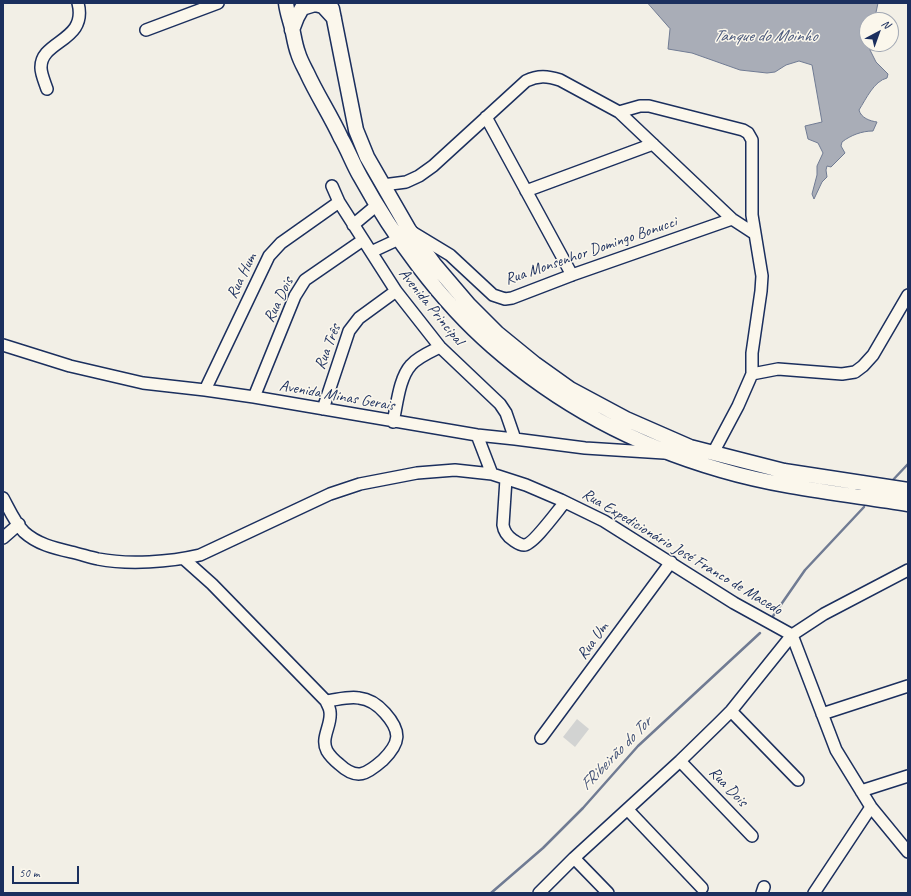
<!DOCTYPE html>
<meta charset="utf-8">
<style>
body{margin:0}
#map{position:relative;width:911px;height:896px;overflow:hidden;background:#f2efe6;font-family:Caveat,sans-serif}
canvas{display:block}
.frame{position:absolute;inset:0;border:4px solid #1b2f5e;pointer-events:none}
.north{position:absolute;left:859px;top:12px;width:40px;height:40px;box-sizing:border-box;background:#fbf7ec;border:1px solid #a1a7b3;border-radius:50%;rotate:41deg;font-size:11px;font-weight:700;line-height:16px;text-align:center;color:#1b2f5e}
.north::after{content:'';display:block;margin:auto;width:14px;height:18px;background:#1b2f5e;clip-path:polygon(50% 0,100% 100%,50% 72%,0 100%)}
.scale{position:absolute;left:12px;top:866px;width:67px;height:18px;box-sizing:border-box;border:2px solid #1b2f5e;border-top:0;padding-left:5px;font-size:12px;line-height:14px;white-space:nowrap;color:#1b2f5e;-webkit-text-stroke:3px #fbf7ec;paint-order:stroke}
</style>
<div id="map">
<canvas width="911" height="896"></canvas>
<div class="frame"></div>
<div class="north">N</div>
<div class="scale">50 m</div>
</div>
<script>
const ctx = document.querySelector('canvas').getContext('2d');
ctx.lineJoin = 'round';
function fillPath(path, color) { ctx.fillStyle = color; ctx.fill(path, 'evenodd'); }
function trace(path, color, width, dash) { ctx.strokeStyle = color; ctx.lineWidth = width; ctx.lineCap = dash ? 'butt' : 'round'; ctx.setLineDash(dash || []); ctx.stroke(path); }
function label(font, color, halo, rows, align = 'center') {
  ctx.font = font + ' Caveat,sans-serif'; ctx.lineWidth = 3; ctx.setLineDash([]); ctx.textBaseline = 'middle'; ctx.strokeStyle = halo; ctx.fillStyle = color; for (const [text, x, y, turn = 0] of rows) {
    ctx.save(); ctx.translate(x, y); ctx.rotate((+turn || 0) * Math.PI / 180); ctx.textAlign = isNaN(turn) ? turn : align; if (halo) ctx.strokeText(text, 0, 0); ctx.fillText(text, 0, 0); ctx.restore();
  }
}
fillPath(new Path2D(`
 M577,719L589,729L575,747L563,737Z`), '#d2d3d2');
const water = new Path2D(`
 M648,3H878L875,17L876,20H867V38L865,45L869,48L876,62L888,74L887,78C874,81 866,99 859,110C861,118 870,121 877,122L873,131C862,131 851,135 842,142L841,146L845,153L831,167L827,166L826,170L827,177L822,182L814,199L812,194L817,175V166L823,153L818,143L808,139L805,126L822,122L812,65L799,61L786,65L775,72L767,73L740,70L692,53L668,49L670,29Z`);
fillPath(water, '#a9adb7');
trace(water, '#707b93', 1);
trace(new Path2D(`
 M891,482L908,464
 M771,619L805,570L864,507
 M491,893L543,848L583,808L638,746L760,633`), '#707b93', 2.5);
const minor = new Path2D(`
 M146,30L218,3
 M47,89C45,83 41,74 41,68C40,40 88,42 78,3
 M619,112L640,106H649L743,130L748,133L752,140V215L762,276L761,291L752,353V374L738,406L713,453
 M486,117L572,275
 M383,185L406,182L419,176L433,166L526,81C538,75 548,76 560,80L619,112L732,219L755,234
 M332,186L339,202L396,291L440,347L500,404L506,413L515,439
 M526,191L653,144
 M353,225L377,205
 M412,232L450,255L493,295L505,299L512,298L572,275L732,219
 M371,252L399,239
 M3,345L70,366L143,383L205,390L254,397L477,435L515,439L585,448L664,453
 M752,374L778,369L842,374L855,372L863,366L873,355L908,295
 M205,390L269,256L281,243L339,202
 M254,397L295,296L305,280L363,240
 M323,409L349,331L359,318L396,291
 M393,422C397,405 399,378 411,365C418,357 430,352 440,347
 M477,435L492,474
 M506,479L503,525C504,532 507,536 513,540C516,542 520,545 524,545C533,545 558,510 565,502
 M3,498C9,509 15,523 24,532C37,544 54,548 71,552C80,554 89,557 98,559C129,565 170,562 200,555L330,494L360,484L417,473L455,470L492,474L526,485L561,500L604,521L734,603L792,635L836,750L871,807L908,852
 M3,538L19,524
 M184,559L212,584L326,701C327,704 330,708 330,712C332,725 320,738 327,751C330,756 334,760 339,764C357,781 367,774 383,760C400,743 402,732 385,713C378,705 369,699 359,698C349,696 336,700 326,701
 M731,711L798,780
 M822,714L908,686
 M541,738L671,562
 M680,761L752,836
 M861,791L908,776
 M628,810L702,888
 M574,858L608,893
 M539,893L574,858L680,761L720,722L731,711L792,635L824,614L908,570
 M762,893L764,887
 M814,893L871,807`);
const major = new Path2D(`
 M286,3C287,12 290,20 292,28C294,37 295,45 298,53C300,60 304,67 307,73C317,95 331,116 341,138C348,150 353,164 360,176C393,236 440,301 492,346C558,404 637,446 721,470C782,488 846,494 908,504
 M329,3L332,9L356,130L367,157L409,230L434,264L469,305L497,333L535,364L570,389L626,419L690,447L784,471L908,490
 M292,30L297,17L302,8L315,4L323,6L334,18`);
trace(minor, '#1b2f5e', 14);
trace(major, '#1b2f5e', 17);
trace(minor, '#fbf7ec', 11);
trace(major, '#fbf7ec', 14);
label('16px', '#1b2f5e', '#fbf7ec', [
 ["Rua Monsenhor Domingo Bonucci",591,251,-19],
 ["Rua Hum",242,276,-64],
 ["Rua Dois",279,300,-64],
 ["Avenida Principal",431,307,51],
 ["Rua Três",328,347,-69],
 ["Avenida Minas Gerais",337,396,10],
 ["Rua Expedicionário José Franco de Macedo",682,552,31],
 ["Rua Um",593,641,-54],
 ["Rua Dois",728,787,46]
]);
label('italic 17px', '#465579', '#fbf7ec', [
 ["Tanque do Moinho",765,37],
 ["FRibeirão do Tor",616,754,-46]
]);
</script>
